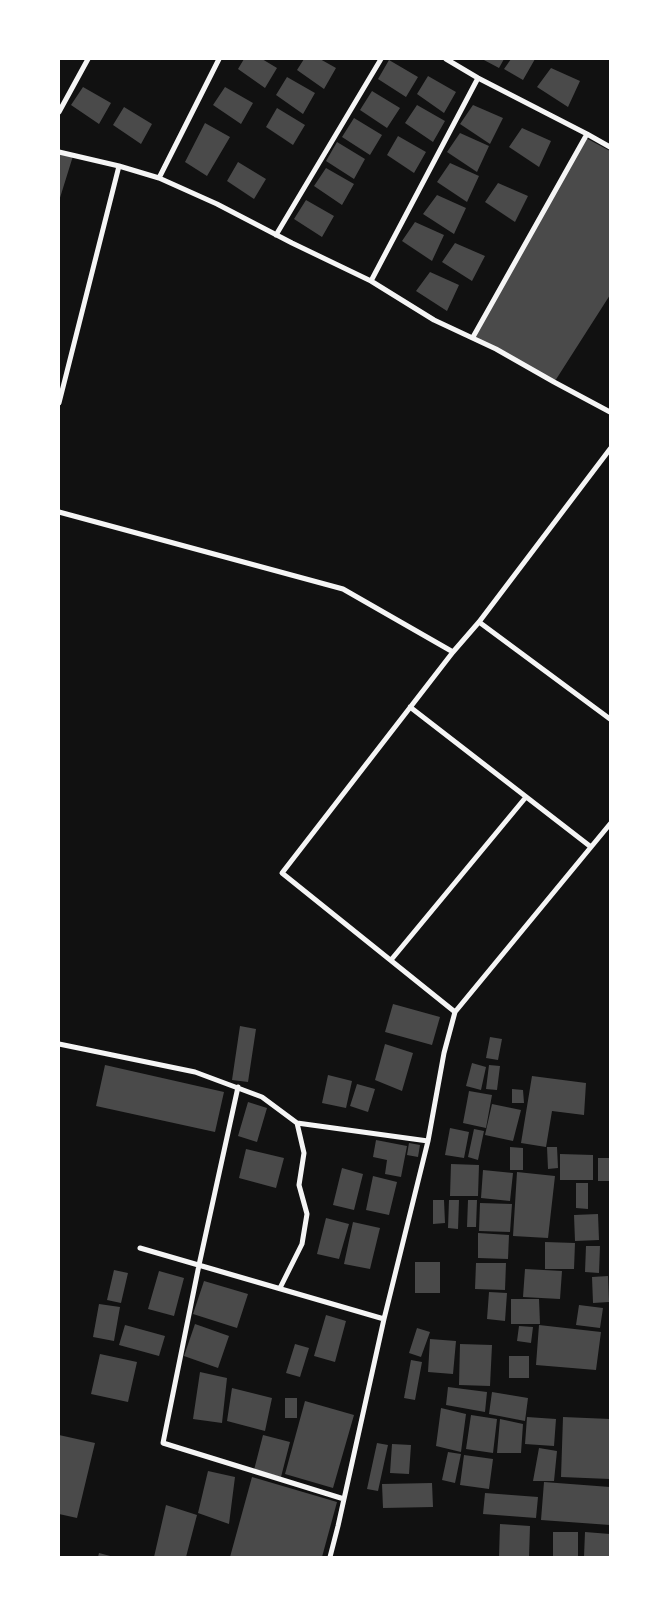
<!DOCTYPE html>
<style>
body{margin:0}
#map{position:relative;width:669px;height:1616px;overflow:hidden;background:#111;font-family:Mulish,sans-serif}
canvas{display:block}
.frame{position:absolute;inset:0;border:60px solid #fff;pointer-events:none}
</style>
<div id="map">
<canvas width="669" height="1616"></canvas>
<div class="frame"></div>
</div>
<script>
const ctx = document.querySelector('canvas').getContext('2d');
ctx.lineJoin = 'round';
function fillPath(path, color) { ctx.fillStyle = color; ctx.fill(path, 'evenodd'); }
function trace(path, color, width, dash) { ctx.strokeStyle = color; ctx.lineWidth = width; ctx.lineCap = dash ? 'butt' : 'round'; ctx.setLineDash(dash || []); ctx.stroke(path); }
fillPath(new Path2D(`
 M244,59H262L277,68L265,88L238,69Z
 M304,59H320L336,68L324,89L297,70Z
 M482,59H504L499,68Z
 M511,59H535L523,80L504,69Z
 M389,60L418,77L406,97L378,79Z
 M551,68L580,81L568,107L537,87Z
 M428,76L456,92L444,113L417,94Z
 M287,77L315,93L303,114L276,95Z
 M83,87L111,103L99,124L71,105Z
 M225,87L253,103L241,124L213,105Z
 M372,91L400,108L387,128L360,110Z
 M417,105L445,121L433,142L405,123Z
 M473,105L503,118L490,144L460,124Z
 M124,107L152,124L141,144L113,125Z
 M277,108L305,125L293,145L266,127Z
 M354,118L382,135L370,155L342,137Z
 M205,123L230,137L207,176L185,162Z
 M522,128L551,141L539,167L509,147Z
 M460,133L489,146L477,172L447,152Z
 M398,136L426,152L414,173L387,155Z
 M586,138L610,151V295L555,381L474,336Z
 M337,142L365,159L354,179L326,161Z
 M59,152L73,156L59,201Z
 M238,162L266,179L254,199L227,181Z
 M450,163L479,176L467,202L437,182Z
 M326,168L354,184L342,205L314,186Z
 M498,183L528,196L515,222L485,202Z
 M437,195L466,208L454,234L423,214Z
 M306,200L334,216L322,237L294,219Z
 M415,222L444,235L432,261L402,241Z
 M455,243L485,256L472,281L442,262Z
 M430,272L459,285L447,311L416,291Z
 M393,1004L440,1017L432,1045L385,1032Z
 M240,1026L256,1029L248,1082L232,1080Z
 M490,1037L502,1039L498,1060L486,1058Z
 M385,1044L413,1053L402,1091L375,1080Z
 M472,1063L486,1067L481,1090L466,1086Z
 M105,1065L224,1092L215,1132L96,1106Z
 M489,1065L500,1066L497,1090L486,1089Z
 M328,1075L352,1081L346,1108L322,1103Z
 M532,1076L586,1083L584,1115L552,1111L546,1147L521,1143Z
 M357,1084L375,1089L368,1112L350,1106Z
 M512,1089L523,1090L524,1103H512Z
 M469,1091L492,1095L486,1128L463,1123Z
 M248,1102L267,1108L257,1142L238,1136Z
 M492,1104L521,1110L513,1141L485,1135Z
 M450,1128L469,1132L464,1158L445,1155Z
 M474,1129L484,1131L478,1160L468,1157Z
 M376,1140L407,1146L401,1177L385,1174L387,1160L373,1157Z
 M409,1143L420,1145L418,1157L407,1155Z
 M510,1147L523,1148V1170H510Z
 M547,1147H557L558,1168L548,1169Z
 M246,1149L284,1158L276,1188L239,1178Z
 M560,1154L593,1155V1180H560Z
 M598,1158H610V1181H598Z
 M451,1164L479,1165L478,1196H450Z
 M342,1168L363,1174L354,1210L333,1205Z
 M483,1170L513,1173L510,1201L481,1198Z
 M517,1172L555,1176L548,1238L513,1236Z
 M373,1176L397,1182L389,1215L366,1210Z
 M576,1183H588V1209L576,1208Z
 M433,1200H444L445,1223L433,1224Z
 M449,1200H459L458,1229L448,1228Z
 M468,1200H477L476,1227H467Z
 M480,1203L512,1204L510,1232L479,1231Z
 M598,1214L599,1240L575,1241L574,1215Z
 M326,1218L349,1224L339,1259L317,1254Z
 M353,1222L380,1228L370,1269L344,1264Z
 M478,1233L509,1235L508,1259L478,1258Z
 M545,1242L575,1243L574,1269H545Z
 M586,1246H600L599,1273L585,1272Z
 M415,1262H440V1293H415Z
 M476,1263H506L505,1290L475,1289Z
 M525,1269L562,1271L560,1299L523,1297Z
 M114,1270L128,1273L121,1303L107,1300Z
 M159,1271L184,1278L174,1316L148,1309Z
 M608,1276L609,1302L593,1303L592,1277Z
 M204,1281L248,1294L237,1328L193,1314Z
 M489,1292L507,1293L505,1321L487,1319Z
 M511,1299H539L540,1324H511Z
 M99,1304L120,1307L114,1341L93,1337Z
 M579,1305L603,1308L600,1328L576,1325Z
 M326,1315L346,1321L335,1362L314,1356Z
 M195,1324L229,1336L218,1368L184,1356Z
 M125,1325L165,1336L159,1356L119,1345Z
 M539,1325L601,1332L596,1370L536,1365Z
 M519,1326L533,1327L531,1343L517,1341Z
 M417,1328L430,1332L421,1357L409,1353Z
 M430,1339L456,1341L453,1374L428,1372Z
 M295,1344L309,1348L300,1377L286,1373Z
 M460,1344L492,1345L490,1386L459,1385Z
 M100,1354L137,1362L128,1402L91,1394Z
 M509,1356H529V1378H509Z
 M411,1360L422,1362L415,1400L404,1398Z
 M200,1372L227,1378L222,1423L193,1419Z
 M448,1387L487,1392L485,1412L446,1405Z
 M232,1388L272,1398L265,1431L227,1421Z
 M492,1392L528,1398L525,1421L489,1414Z
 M285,1398H297V1418H285Z
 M305,1401L354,1415L333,1488L285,1474Z
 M441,1408L466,1414L461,1452L436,1446Z
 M471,1415L497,1419L493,1453L466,1449Z
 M527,1417L556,1419L554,1446L525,1444Z
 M563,1417L610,1419V1479L561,1477Z
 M500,1419L523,1424L521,1453H497Z
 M59,1435L95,1443L77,1518L59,1514Z
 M263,1435L290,1442L281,1477L254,1470Z
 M377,1443L388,1445L378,1491L367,1489Z
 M392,1444L411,1445L409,1474L390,1473Z
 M539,1448L557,1451L554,1481H533Z
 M448,1452L461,1454L455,1483L442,1480Z
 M464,1455L493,1459L489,1489L460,1485Z
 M208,1471L235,1477L229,1524L198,1513Z
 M252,1477L337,1502L322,1557H230Z
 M544,1482L610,1487V1525L541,1520Z
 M432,1483L433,1507L383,1508L382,1484Z
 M485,1493L538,1497L536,1518L483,1514Z
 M166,1505L197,1515L186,1557H154Z
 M500,1524L530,1526L529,1557H499Z
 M553,1532H578V1557H553Z
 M585,1532L610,1534V1557H584Z
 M99,1553L114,1557H98Z`), '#4a4a4a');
trace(new Path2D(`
 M446,59L478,78L587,134L473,337
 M59,112L88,59
 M587,134L610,147
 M59,152L119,166L59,403
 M119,166L159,178L217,204L292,243L371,281L434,320L496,349L554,382L610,412
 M159,178L219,59
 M276,235L381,59
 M371,281L478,78
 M59,512L343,589L453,652L282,873L455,1012
 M479,622L610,719
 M453,652L479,622L610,449
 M410,707L591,847
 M391,960L526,797
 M59,1044L195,1072L262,1097L297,1123L304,1153L299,1185L307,1214L302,1244L280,1288
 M238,1087L199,1265L163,1443L344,1499
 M297,1123L428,1141
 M140,1248L384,1319
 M330,1557L338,1526L384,1319L428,1141L444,1053L455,1012L610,824`), '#f5f5f5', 5);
</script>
